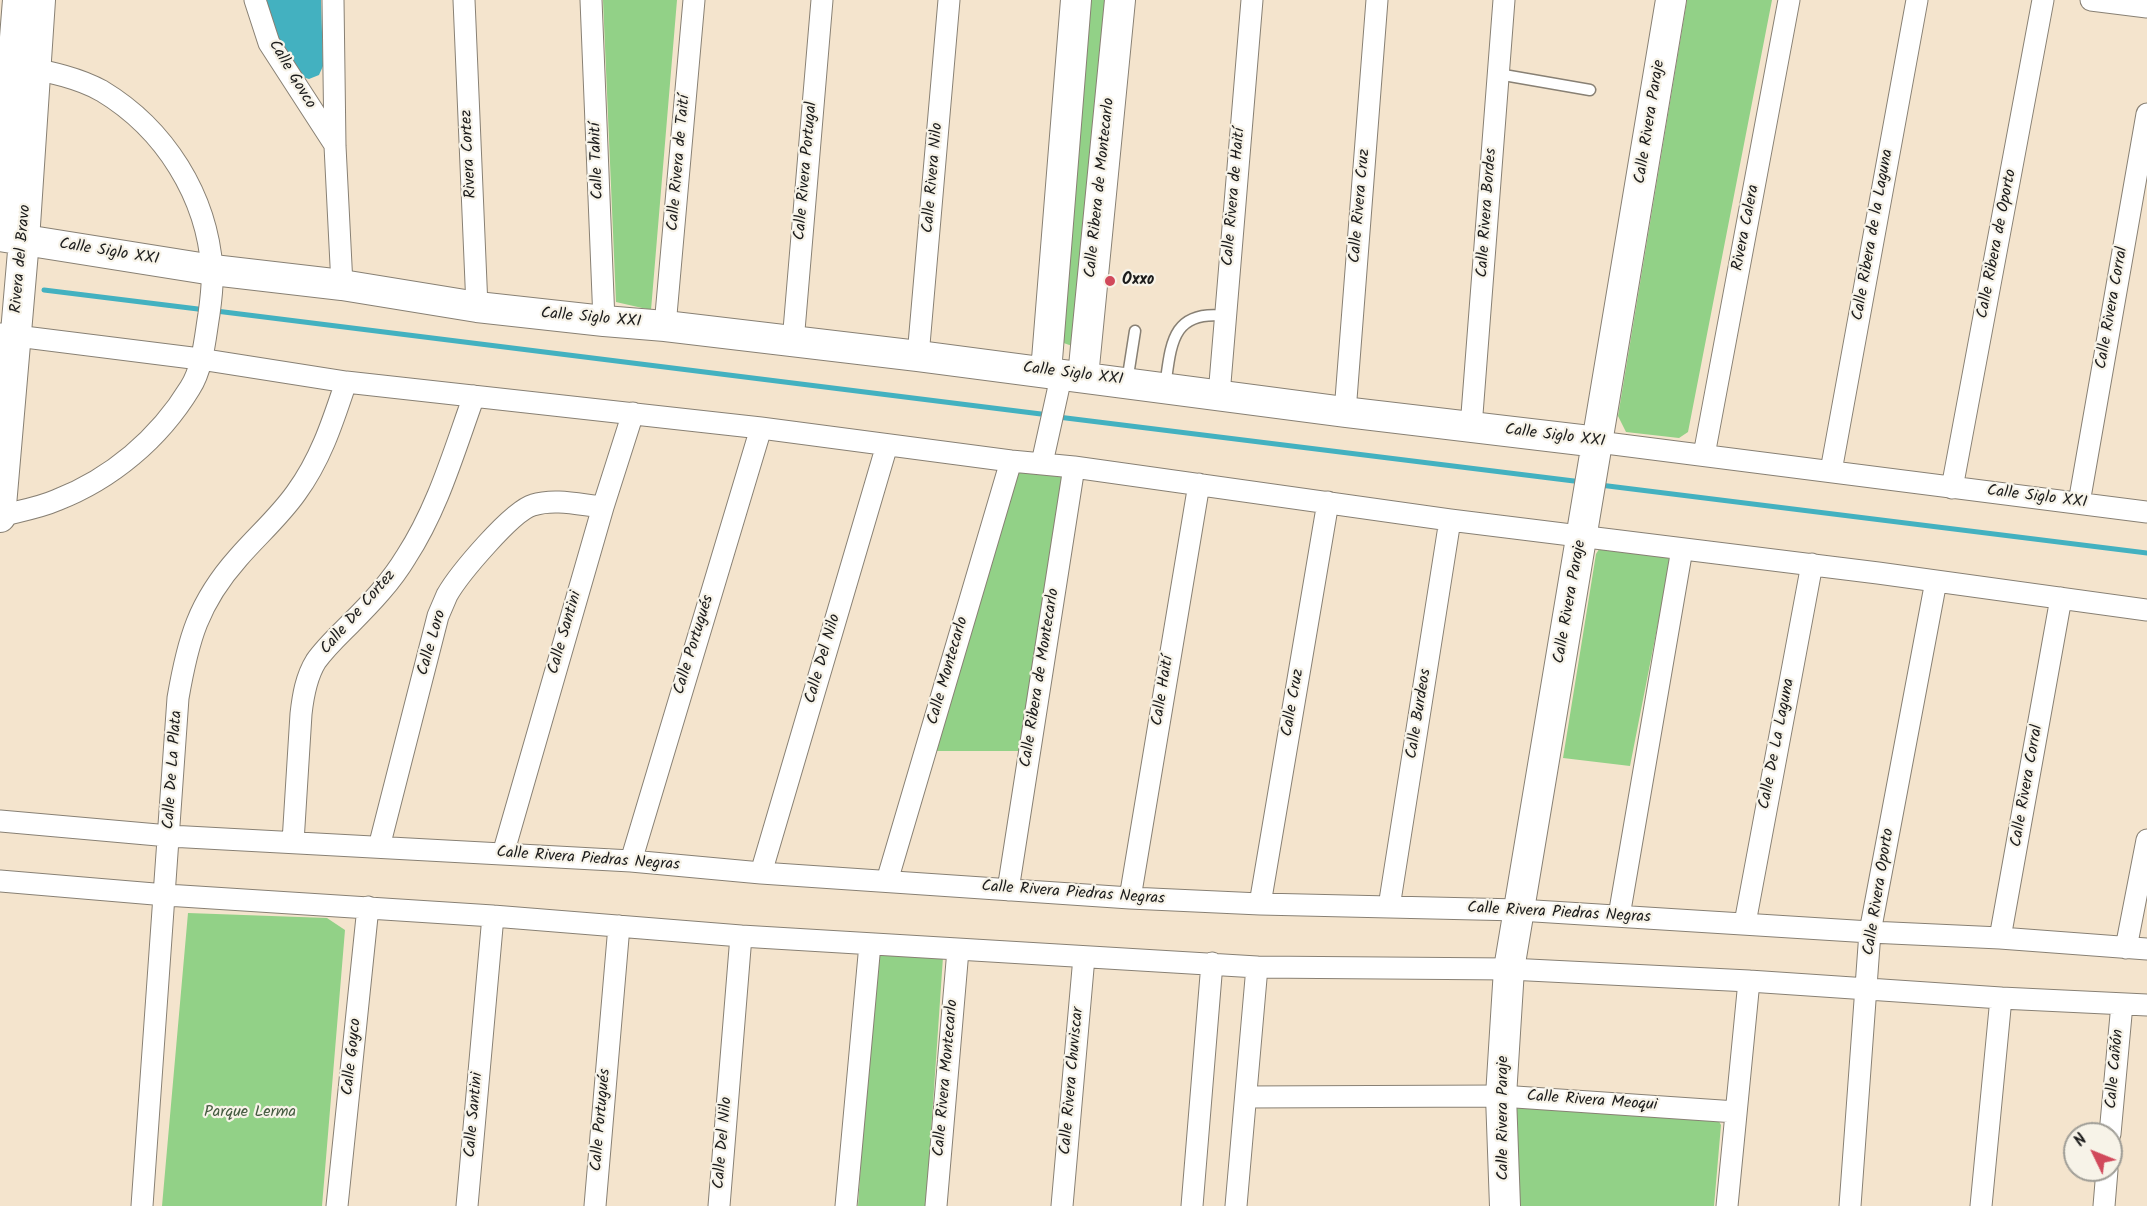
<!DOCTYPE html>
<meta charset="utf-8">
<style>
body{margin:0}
#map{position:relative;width:2147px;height:1206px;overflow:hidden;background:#f4e4cd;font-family:Kalam,sans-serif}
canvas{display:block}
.north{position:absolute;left:2063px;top:1122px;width:60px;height:60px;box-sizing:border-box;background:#f7f3e8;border:2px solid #9f9d96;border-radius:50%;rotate:313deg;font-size:16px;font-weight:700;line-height:24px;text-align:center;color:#1c1c1c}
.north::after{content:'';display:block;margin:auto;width:21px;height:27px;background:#d1495b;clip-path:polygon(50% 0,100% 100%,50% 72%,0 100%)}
</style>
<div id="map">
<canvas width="2147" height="1206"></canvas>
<div class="north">N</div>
</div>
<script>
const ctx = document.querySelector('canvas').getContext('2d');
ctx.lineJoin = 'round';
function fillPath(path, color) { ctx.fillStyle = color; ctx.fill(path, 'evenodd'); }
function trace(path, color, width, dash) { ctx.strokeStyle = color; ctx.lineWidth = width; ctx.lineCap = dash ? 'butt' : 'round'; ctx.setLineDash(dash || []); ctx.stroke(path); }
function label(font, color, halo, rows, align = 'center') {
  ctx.font = font + ' Kalam,sans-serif'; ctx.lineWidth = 4.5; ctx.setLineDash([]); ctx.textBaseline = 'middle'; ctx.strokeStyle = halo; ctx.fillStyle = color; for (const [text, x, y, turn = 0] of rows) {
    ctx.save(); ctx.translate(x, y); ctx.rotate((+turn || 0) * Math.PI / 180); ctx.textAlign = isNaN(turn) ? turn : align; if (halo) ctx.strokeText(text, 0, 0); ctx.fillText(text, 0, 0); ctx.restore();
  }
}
fillPath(new Path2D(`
 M603,0H677L651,310L616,302Z
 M1085,0H1110L1075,347L1058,341Z
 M1687,0H1772L1688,432L1679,438L1626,432L1618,416Z
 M1019,470L1059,474L1062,477L1019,751H935Z
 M1601,546L1667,554L1670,562L1630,766L1563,758L1596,554Z
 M188,913L327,918L345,930L322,1206H162Z
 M875,952L943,957L926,1206H858Z
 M1517,1104L1716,1116L1721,1125L1714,1206H1520L1513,1114Z`), '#92d187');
fillPath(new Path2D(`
 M263,0H321L323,66L319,75L309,79L299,76L279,41Z`), '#43b1c0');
trace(new Path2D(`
 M44,290L206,310
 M216,311L1049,415
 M1058,417L1582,482
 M1600,485L2147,553`), '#43b1c0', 5);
const lane = new Path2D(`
 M1498,74L1590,90
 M1127,382L1135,331
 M1165,387C1171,345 1171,309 1226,316`);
const street = new Path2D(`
 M255,0L269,43L335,145
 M333,0L335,146L342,285
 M464,0L477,307
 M591,0L604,321
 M2091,0L2147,7
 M665,326L694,0
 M0,334L200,359L346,382L761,428L1011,461L1074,467L1450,520L1878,573L2147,610
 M793,342L822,0
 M918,356L949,0
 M1219,395L1252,0
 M1345,412L1377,0
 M1471,427L1504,0
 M1598,442L2147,512
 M1704,455L1789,0
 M1042,463L1059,386
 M1831,471L1917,0
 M1952,488L2043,0
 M2079,503L2147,114
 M0,516C19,511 39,508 57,500C111,479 159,439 190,388C203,368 205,338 209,314C211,300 213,283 212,269C207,196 165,129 102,91C79,78 50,72 24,67
 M0,821L169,836L631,861L761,873L1130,898L1260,904L1519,910L1870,932L2000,938L2147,949
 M293,842L301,714C303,696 306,677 316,661C326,647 339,635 350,624C371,603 391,582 406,557C438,508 454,451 474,396
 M379,847L438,616C441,609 444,602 447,595C459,574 512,511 533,505C555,498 581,505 603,507
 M503,854L603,507L633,413
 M631,861L761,428
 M761,873L887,445
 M0,881L166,895L493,916L741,936L1257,967L1509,969L1749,981L2001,998L2147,1005
 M887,881L1011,461
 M1008,890L1074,467
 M1130,898L1199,484
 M1260,904L1328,502
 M1389,907L1450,520
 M1619,916L1682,549
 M1745,923L1812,564
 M2000,938L2061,598
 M2126,948L2147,840
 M1246,1097L1501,1096L1736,1112
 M2110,1134L2122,1004
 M142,1206L178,698C188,640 198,603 238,558C257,536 279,517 296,493C321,459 333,421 346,382
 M337,1206L368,907
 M467,1206L493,916
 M595,1206L619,926
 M719,1206L741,936
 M846,1206L870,944
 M936,1206L958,950
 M1062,1206L1084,957
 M1192,1206L1212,963
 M1236,1206L1257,967
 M1727,1206L1749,981
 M1850,1206L1870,932L1936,581
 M1981,1206L2001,998
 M2104,1206L2107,1170`);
const secondary = new Path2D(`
 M0,225L18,0
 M0,236L213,270L342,285L477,307L604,321L665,326L918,356L1345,412L1598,442
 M1046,372L1076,0
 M1083,377L1120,0
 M0,517L24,240L40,0
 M1505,1206L1501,1096L1509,969L1671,0`);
trace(lane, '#888074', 13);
trace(street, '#888074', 23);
trace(secondary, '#888074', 32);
trace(lane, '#fff', 10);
trace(street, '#fff', 21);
trace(secondary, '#fff', 30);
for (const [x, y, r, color] of [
 [1110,281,6,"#d1495b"]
]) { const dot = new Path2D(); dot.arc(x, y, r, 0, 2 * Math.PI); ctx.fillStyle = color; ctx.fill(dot); trace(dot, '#f7f3e8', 2); }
label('16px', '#1c1c1c', '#f7f3e8', [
 ["Calle Govco",291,75,59],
 ["Calle Rivera Paraje",1651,122,-81],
 ["Rivera Cortez",470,154,-93],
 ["Calle Tahití",598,161,-92],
 ["Calle Rivera de Taití",680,163,-85],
 ["Calle Rivera Portugal",807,171,-85],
 ["Calle Rivera Nilo",934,178,-85],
 ["Calle Ribera de Montecarlo",1101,188,-84],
 ["Calle Rivera de Haití",1235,197,-85],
 ["Calle Rivera Cruz",1361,206,-85],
 ["Calle Rivera Bordes",1488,213,-86],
 ["Rivera Calera",1747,228,-79],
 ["Calle Ribera de la Laguna",1874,235,-80],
 ["Calle Ribera de Oporto",1998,244,-79],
 ["Calle Siglo XXI",109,253,9],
 ["Rivera del Bravo",22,259,-85],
 ["Calle Rivera Corral",2113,308,-80],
 ["Calle Siglo XXI",591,319,5],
 ["Calle Siglo XXI",1073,375,7],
 ["Calle Siglo XXI",1555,437,7],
 ["Calle Siglo XXI",2037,498,7],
 ["Calle Rivera Paraje",1571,602,-80],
 ["Calle De Cortez",359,613,-49],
 ["Calle Santini",566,633,-74],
 ["Calle Loro",433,643,-74],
 ["Calle Portugués",695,645,-73],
 ["Calle Del Nilo",824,659,-74],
 ["Calle Montecarlo",949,671,-74],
 ["Calle Ribera de Montecarlo",1041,678,-81],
 ["Calle Haití",1164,691,-81],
 ["Calle Cruz",1294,703,-80],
 ["Calle Burdeos",1420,714,-81],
 ["Calle De La Laguna",1778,744,-79],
 ["Calle De La Plata",174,770,-86],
 ["Calle Rivera Corral",2028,786,-80],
 ["Calle Rivera Piedras Negras",588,860,4],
 ["Calle Rivera Oporto",1880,892,-81],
 ["Calle Rivera Piedras Negras",1073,894,4],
 ["Calle Rivera Piedras Negras",1559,914,3],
 ["Calle Goyco",353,1057,-84],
 ["Calle Cañón",2116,1069,-85],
 ["Calle Rivera Montecarlo",947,1078,-85],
 ["Calle Rivera Chuviscar",1073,1081,-85],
 ["Calle Rivera Meoqui",1592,1102,4],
 ["Calle Santini",475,1115,-85],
 ["Calle Rivera Paraje",1504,1118,-90],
 ["Calle Portugués",602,1120,-85],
 ["Calle Del Nilo",724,1143,-85]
]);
label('bold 16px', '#1c1c1c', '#f7f3e8', [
 ["Oxxo",1122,281]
], 'left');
label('16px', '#455b41', '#f7f3e8', [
 ["Parque Lerma",250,1113]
]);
</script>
